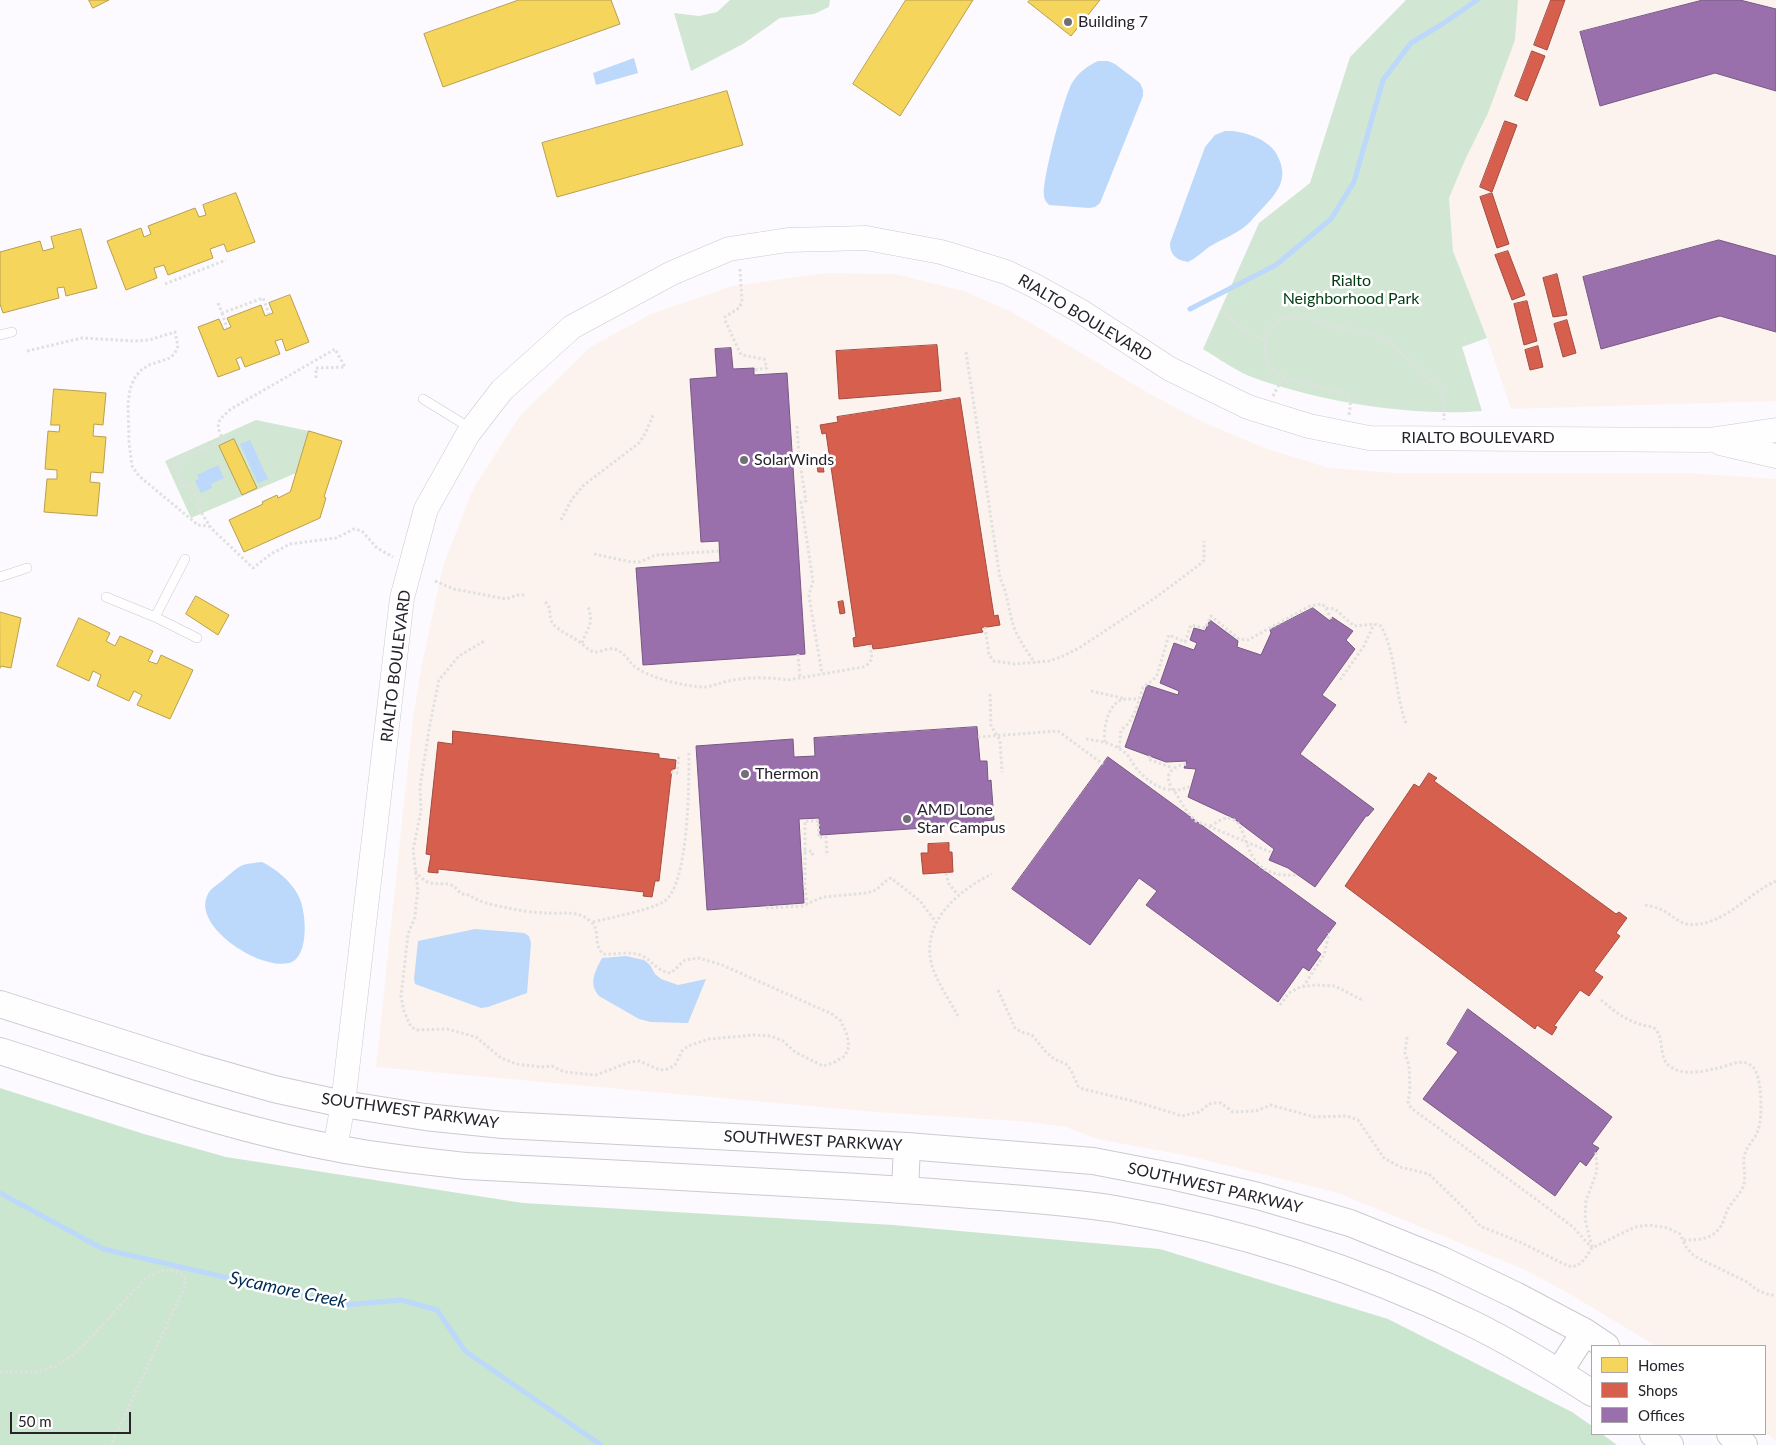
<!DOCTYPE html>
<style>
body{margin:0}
#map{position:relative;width:1776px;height:1445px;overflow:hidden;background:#fcfafe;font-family:Lato,sans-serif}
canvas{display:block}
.legend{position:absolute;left:1591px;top:1345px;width:175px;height:90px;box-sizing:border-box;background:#fff;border:1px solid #a9a7aa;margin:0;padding:6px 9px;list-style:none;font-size:15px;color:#27222b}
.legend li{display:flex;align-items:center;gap:10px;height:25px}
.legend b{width:25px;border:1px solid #a9a7aa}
.scale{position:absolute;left:10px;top:1412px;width:121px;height:22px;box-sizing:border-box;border:2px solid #27222b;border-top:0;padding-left:6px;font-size:15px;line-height:18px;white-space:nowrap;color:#27222b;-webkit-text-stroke:4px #fff;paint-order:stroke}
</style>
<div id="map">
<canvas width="1776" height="1445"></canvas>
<ul class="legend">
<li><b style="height:14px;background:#f6d55c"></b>Homes</li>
<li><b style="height:14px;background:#d6604d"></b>Shops</li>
<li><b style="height:14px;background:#9970ab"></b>Offices</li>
</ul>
<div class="scale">50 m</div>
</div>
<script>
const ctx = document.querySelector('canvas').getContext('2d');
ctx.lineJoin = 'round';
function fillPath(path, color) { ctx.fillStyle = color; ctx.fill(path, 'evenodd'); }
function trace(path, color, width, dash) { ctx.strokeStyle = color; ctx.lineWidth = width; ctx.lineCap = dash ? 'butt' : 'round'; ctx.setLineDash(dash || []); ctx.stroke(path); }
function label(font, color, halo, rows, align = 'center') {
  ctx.font = font + ' Lato,sans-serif'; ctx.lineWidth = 5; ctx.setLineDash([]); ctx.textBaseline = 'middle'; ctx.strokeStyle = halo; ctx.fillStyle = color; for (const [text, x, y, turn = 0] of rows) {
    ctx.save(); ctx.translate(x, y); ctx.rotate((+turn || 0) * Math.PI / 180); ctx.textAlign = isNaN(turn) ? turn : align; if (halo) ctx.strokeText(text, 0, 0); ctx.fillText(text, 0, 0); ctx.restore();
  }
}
fillPath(new Path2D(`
 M1518,0H1776V401L1511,409L1487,338L1453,251L1449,198L1515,40Z
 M824,273L895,274L964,291L1012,312L1150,394L1203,422L1262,447L1329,468L1396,473H1689L1776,479V1441L1765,1432V1346H1656L1568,1293L1523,1269L1338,1193L1189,1156L1097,1139L1066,1127L1031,1122L876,1112L376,1067L413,718L423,659L443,566L473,489L520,416L590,347L651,314L732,286Z`), '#fdf3ee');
fillPath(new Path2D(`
 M730,0H830L829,7L814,14L780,18L743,44L691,71L674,13L699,16L717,12Z
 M1406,0H1518L1515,40L1488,113L1465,160L1449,198L1453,251L1487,338L1462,347L1482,411C1411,417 1316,401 1249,376C1233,369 1218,358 1203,349L1259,223L1310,183L1350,57Z
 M256,420L309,431L296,473L191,518L165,461Z`), '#d1e7d4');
fillPath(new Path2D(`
 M0,1088L144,1134L226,1157L523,1203L893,1225L1160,1249L1388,1319L1572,1412L1592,1426V1434H1602L1617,1445H0Z`), '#cbe6cf');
fillPath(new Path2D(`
 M634,58L638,73L596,85L593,73Z
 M1098,61H1108L1115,64L1140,83L1143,90V96L1100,203L1095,207L1089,208L1049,205C1046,202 1044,199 1044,195C1042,180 1064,97 1072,83C1078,73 1087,66 1098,61Z
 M1225,131C1241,130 1267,138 1276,153C1291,179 1277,193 1259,212C1254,217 1249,224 1243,228C1232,236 1220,240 1209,247C1202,252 1196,258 1188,262C1176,260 1170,255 1170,243L1205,147L1215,135Z
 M250,440L268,479L258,483L240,444Z
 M218,465L224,478L211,484L212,488L201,493L195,481L199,479L197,475Z
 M262,862C276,869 291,881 298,895C306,909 309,949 295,960C273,978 189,929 208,894C210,889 217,885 222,881C228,876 236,868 243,865C249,863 256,863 262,862Z
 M475,929L524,933L529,936L531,943L527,993L488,1007L481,1008L415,984L414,979L418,941Z
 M626,956L644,960L650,965L655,974L661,979L678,985L706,979L688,1023L651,1022L639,1019L599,996C588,983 595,972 602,958Z`), '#bcd8fa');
const homes = new Path2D(`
 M89,0H109L93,8Z
 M519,0H611L620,24L443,87L424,34Z
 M906,0H973L900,116L853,84Z
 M1030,0H1100L1071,36L1028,2Z
 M727,91L743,145L557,197L542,143Z
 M236,193L255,242L227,252L224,244L210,249L213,258L168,275L164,265L154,268L157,278L126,290L107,241L141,228L144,237L151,234L148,226L195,208L199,217L206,215L203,205Z
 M81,229L97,288L66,296L64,287L57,288L59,298L3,313L0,304V252L40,241L43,251L54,248L51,237Z
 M290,295L309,342L286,351L282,339L275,341L280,354L245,367L241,357L236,359L240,369L218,377L198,327L219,319L224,330L231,327L227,318L261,305L265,316L273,313L269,303Z
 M54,389L106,393L103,425L94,424L93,436L106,437L103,473L91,472L90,482L100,483L97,516L44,512L47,479H57V470L45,469L48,431L59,432L60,425H51Z
 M309,431L342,441L324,497L326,498L320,518L244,552L229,520L263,504L262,502L277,495L278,498L290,492Z
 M234,439L257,488L242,495L219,446Z
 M196,596L229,615L218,635L186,614Z
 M0,612L21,618L11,668L1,666L0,668Z
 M79,618L110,633L106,641L115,646L120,636L153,651L148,661L157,664L161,655L193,670L170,719L137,705L142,695L134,691L129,701L97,686L101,675L93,671L89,681L57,666Z`);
fillPath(homes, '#f6d55c');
trace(homes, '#b89f4d', 1);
const shops = new Path2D(`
 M1551,0H1565L1547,50L1534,45Z
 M1532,51L1545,56L1527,101L1515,96Z
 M1505,121L1517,125L1492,192L1480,187Z
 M1492,193L1509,244L1497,248L1480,197Z
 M1508,251L1525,295L1512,300L1495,255Z
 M1557,274L1567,315L1553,317L1543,278Z
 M1527,301L1537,341L1524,345L1514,304Z
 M1567,320L1576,353L1563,357L1554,324Z
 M937,345L941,391L839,399L836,351Z
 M1538,346L1543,367L1530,370L1525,350Z
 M960,398L994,616L998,615L1000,625L981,628L983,632L883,648L873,649L872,644L854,647L853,638L856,637L826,433L822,434L820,425L838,422L837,417Z
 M822,460L824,472H818L816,461Z
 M843,601L845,613L840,614L838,602Z
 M453,731L659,754V758L676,760L675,769H672L659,881H655L652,897L643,896L644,892L438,869V873L428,872L431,855L426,854L438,742L452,744Z
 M1429,773L1437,778L1434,781L1616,914L1619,912L1627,918L1616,933L1620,936L1594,971L1603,977L1589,996L1580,990L1554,1026L1557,1027L1552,1035L1537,1025L1535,1029L1345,886L1414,784L1419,787Z
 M949,843V852H952L953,872L923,874L921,853H928V844Z`);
fillPath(shops, '#d6604d');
trace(shops, '#a24d43', 1);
const offices = new Path2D(`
 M1703,0H1740L1776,9V91L1715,73L1600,106L1580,32Z
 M1719,240L1776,256V332L1720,316L1601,349L1583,277Z
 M731,348L733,369L754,368V375L787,373L805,654L643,665L636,568L720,562L719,541L701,542L690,379L717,377L715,349Z
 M1313,608L1330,621L1332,617L1353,631L1346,640L1355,649L1322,695L1336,705L1300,754L1374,809L1368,816H1366L1315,887L1288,868L1269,860L1274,849L1233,818L1188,797L1196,769L1184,768L1187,761L1166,762L1125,747L1147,685L1178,695L1179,691L1160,683L1174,643L1194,650L1197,643L1190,640L1194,628L1205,631L1210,620L1238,641L1237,647L1261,655L1271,633L1270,630Z
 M977,727L980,761H987L988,781L991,780L994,820L983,821L984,824L820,835L819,818L799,819L804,903L707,910L696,746L793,739L794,757L815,756L814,738Z
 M1108,757L1336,923L1316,950L1321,954L1309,971L1303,967L1278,1002L1146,905L1157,891L1139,878L1090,945L1012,889Z
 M1468,1009L1612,1117L1592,1144L1599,1148L1586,1166L1580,1161L1555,1196L1423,1099L1458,1052L1447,1044Z`);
fillPath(offices, '#9970ab');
trace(offices, '#775985', 1);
trace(new Path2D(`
 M1190,309L1276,265L1331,219L1354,182L1383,80L1411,43L1444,23L1477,0
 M0,1193L103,1249L345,1305L401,1300L437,1310L465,1351L601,1445`), '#bcd8fa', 5);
const service = new Path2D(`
 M0,335L12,332
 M423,399L472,429
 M185,559L155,617L197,638
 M0,577L27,568
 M106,597L155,617`);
const tertiary = new Path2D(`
 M1720,443L1776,456
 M335,1148L343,1104L402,598L426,509L468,434L502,390L572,327L672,273L729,249L788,240L866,238L941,252L1006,272L1033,285L1082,312L1170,369L1248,407L1309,426L1369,438L1709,440L1776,430`);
const secondary = new Path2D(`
 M0,1004L197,1067L274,1089L343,1104L425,1117L503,1125L907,1146L1093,1161L1176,1177L1258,1196L1350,1223L1442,1260L1515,1295L1585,1332L1606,1346
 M0,1051C111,1086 221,1127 335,1148C379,1157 423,1161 467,1166C592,1172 716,1179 841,1186C894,1189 946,1193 999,1197C1038,1200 1077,1203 1115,1209C1237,1230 1359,1269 1471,1323C1512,1343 1553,1368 1592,1393
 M905,1190L907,1146
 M1559,1372L1585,1332
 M1653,1434L1670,1445
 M1730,1434L1744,1445`);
trace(service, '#ccc9cf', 10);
trace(tertiary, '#ccc9cf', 25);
trace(secondary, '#ccc9cf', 28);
trace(new Path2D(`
 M740,269L742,302L739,308L725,317V320L740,353L742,355L764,359L767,368L754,370
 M165,284L226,260
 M218,303L222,313L263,298L269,314
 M1222,310L1238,326L1265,340
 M222,313L227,328
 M27,351L82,338L135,341L149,340L175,332L178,346L175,353L170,358L149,365L140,371L134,379L130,389L128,404L129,442L132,466L139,476L198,525L209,526
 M966,352L1000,578C1007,592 1008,606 1012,621C1016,636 1026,650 1035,663
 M316,378V368L345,367L335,349L231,409C217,421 215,423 223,440L173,464L184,488L191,485L200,502L196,504L211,528L253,568L271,554L290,544L336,538L354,529L362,531L377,548L393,557
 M1273,396L1283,377
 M1349,415C1350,407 1352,401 1347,394C1334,390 1322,387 1309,384C1301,382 1291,380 1283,377C1266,369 1261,351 1268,335C1273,320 1284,317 1299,317L1382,337L1388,341L1441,390L1444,405V420
 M797,426L799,457L806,501L801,502L813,581L809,595L810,602L822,674
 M561,520L572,499L584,485L639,443L646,432L653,415
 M594,554L631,562H640L656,555L720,551
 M435,581L454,589L506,599L518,595H526
 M545,602C553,608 547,618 554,625C562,633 574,637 582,644C586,647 590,652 595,652C602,652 610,646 617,650C624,653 628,660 633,665C647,678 687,687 705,687C713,686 720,683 728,681C747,677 769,677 788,680L863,667L868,664L872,659L870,645
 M1326,608L1335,609L1354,626L1374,624L1381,626C1397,655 1394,692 1406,723
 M985,627L989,655L994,661L1015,664L1049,661L1061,657L1079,648L1155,598L1199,565L1204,560V541
 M582,643C588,626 594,626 588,606
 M798,654L800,678
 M1340,680L1364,646L1374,624
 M1091,691L1126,699
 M990,694L991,726L1000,740L1002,772
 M1086,739C1099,741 1112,743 1123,751C1129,755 1132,763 1137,769C1151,786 1170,796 1191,786
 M1105,742C1103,730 1107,708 1119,701C1124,698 1133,699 1139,699
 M1119,748L1121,730C1135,720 1138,703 1143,687L1153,680L1157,675L1169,635L1185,642L1191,625L1205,628L1211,616L1239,639L1248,640L1310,606L1322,604L1326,608L1331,619
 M1150,756L1148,759L1173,768
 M1186,764C1175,766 1164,772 1170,785C1172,789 1175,792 1177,795C1183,806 1187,813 1196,821L1273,853
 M671,772L677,773L679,754
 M1210,826C1216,823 1222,818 1228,818C1254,820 1235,880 1297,875
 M804,852L812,851L813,857
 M415,871C420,876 424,882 431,883C446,886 450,879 461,894C470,894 471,897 478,900C486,904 499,906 508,908C521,911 537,913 550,913C565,914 578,910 590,921C602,930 592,944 603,954C615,955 629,951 640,955C653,960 657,972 671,973L685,960L699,958L722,965L832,1014L841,1021L847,1035L849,1046L845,1056L833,1063L823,1066L795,1052L783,1041L771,1036L754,1035L709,1039L688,1046L682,1051L675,1065L668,1069L660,1070L639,1061L630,1062L596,1075L564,1072L552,1066L542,1067L516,1064L501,1058L476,1037L447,1029L418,1030L411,1027L404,1011L401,997L408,934L415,917L416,904L418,891L413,850L421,811L420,787L430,724L439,680L459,656L484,641
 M946,873L949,884L958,895
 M807,905L805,886V821H818L819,838L826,837L827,856
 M1645,905C1650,906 1656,907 1660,909C1670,913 1677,922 1687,924C1721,929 1748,893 1776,881
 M767,906L768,908L802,906L823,897L867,893L876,890L887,880L891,878L920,901L936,922
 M593,922C612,917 647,911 663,902C689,888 689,782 689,753
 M1303,987L1324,955L1329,933
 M998,990L1015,1028L1021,1032L1032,1035L1046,1052L1054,1059L1066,1064L1071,1070L1078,1086L1083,1089L1137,1102L1182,1116L1199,1112L1209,1104L1215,1103H1221L1233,1112L1256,1111L1271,1105L1314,1117L1347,1116L1358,1120L1384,1158L1400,1167L1429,1174L1470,1214L1480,1226L1520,1242L1564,1264L1571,1267L1578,1265L1584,1260L1592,1248L1635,1227L1649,1225L1668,1228L1680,1234L1686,1247L1694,1256L1747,1282L1757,1290L1770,1295H1776
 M1601,1000C1613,1010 1624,1019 1639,1024C1644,1026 1650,1026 1654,1028C1668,1040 1653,1064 1680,1071C1691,1074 1706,1071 1718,1068C1729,1066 1743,1057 1753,1067C1762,1076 1763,1118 1758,1130C1755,1140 1746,1146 1744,1157C1743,1165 1746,1175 1744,1184C1742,1193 1732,1201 1728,1209C1724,1216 1724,1224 1718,1230C1709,1240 1696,1240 1683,1240
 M1280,1005L1289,993L1300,987L1317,985L1335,986L1364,1001
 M958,1016C950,1001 939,985 933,969C918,924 957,891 992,874
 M1407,1037L1405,1053L1409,1066L1410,1090L1408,1102L1411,1108L1544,1205L1573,1227L1592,1248
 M1592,1247L1585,1219L1586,1201L1597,1171L1596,1152
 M0,1372H34L56,1366L78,1351L145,1279L155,1273L164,1270L179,1272L186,1279L184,1288L111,1445`), '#e0e0e1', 3, [2.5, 2.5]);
trace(service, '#fffeff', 9);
trace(tertiary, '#fffeff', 24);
trace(secondary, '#fffeff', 26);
trace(new Path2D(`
 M978,737L1058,731L1103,764`), '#e0e0e1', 3, [2.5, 2.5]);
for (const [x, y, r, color] of [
 [1068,22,5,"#726e75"],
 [744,460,5,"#726e75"],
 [745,774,5,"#726e75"],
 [907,819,5,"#726e75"]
]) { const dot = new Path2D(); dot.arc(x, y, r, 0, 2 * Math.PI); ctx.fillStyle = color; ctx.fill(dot); trace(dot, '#fff', 2); }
label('16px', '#27222b', '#fff', [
 ["Building 7",1078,22],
 ["SolarWinds",754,460],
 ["Thermon",755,774],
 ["AMD Lone",917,810],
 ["Star Campus",917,828]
], 'left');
label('16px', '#013b12', '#fff', [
 ["Rialto",1351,281],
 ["Neighborhood Park",1351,299]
]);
label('16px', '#27222b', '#fff', [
 ["RIALTO BOULEVARD",1085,318,31],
 ["RIALTO BOULEVARD",1478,438],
 ["RIALTO BOULEVARD",396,666,-83],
 ["SOUTHWEST PARKWAY",410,1111,8],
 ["SOUTHWEST PARKWAY",813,1141,3],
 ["SOUTHWEST PARKWAY",1215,1188,13]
]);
label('italic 18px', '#002c56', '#fff', [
 ["Sycamore Creek",288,1290,12]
]);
</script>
